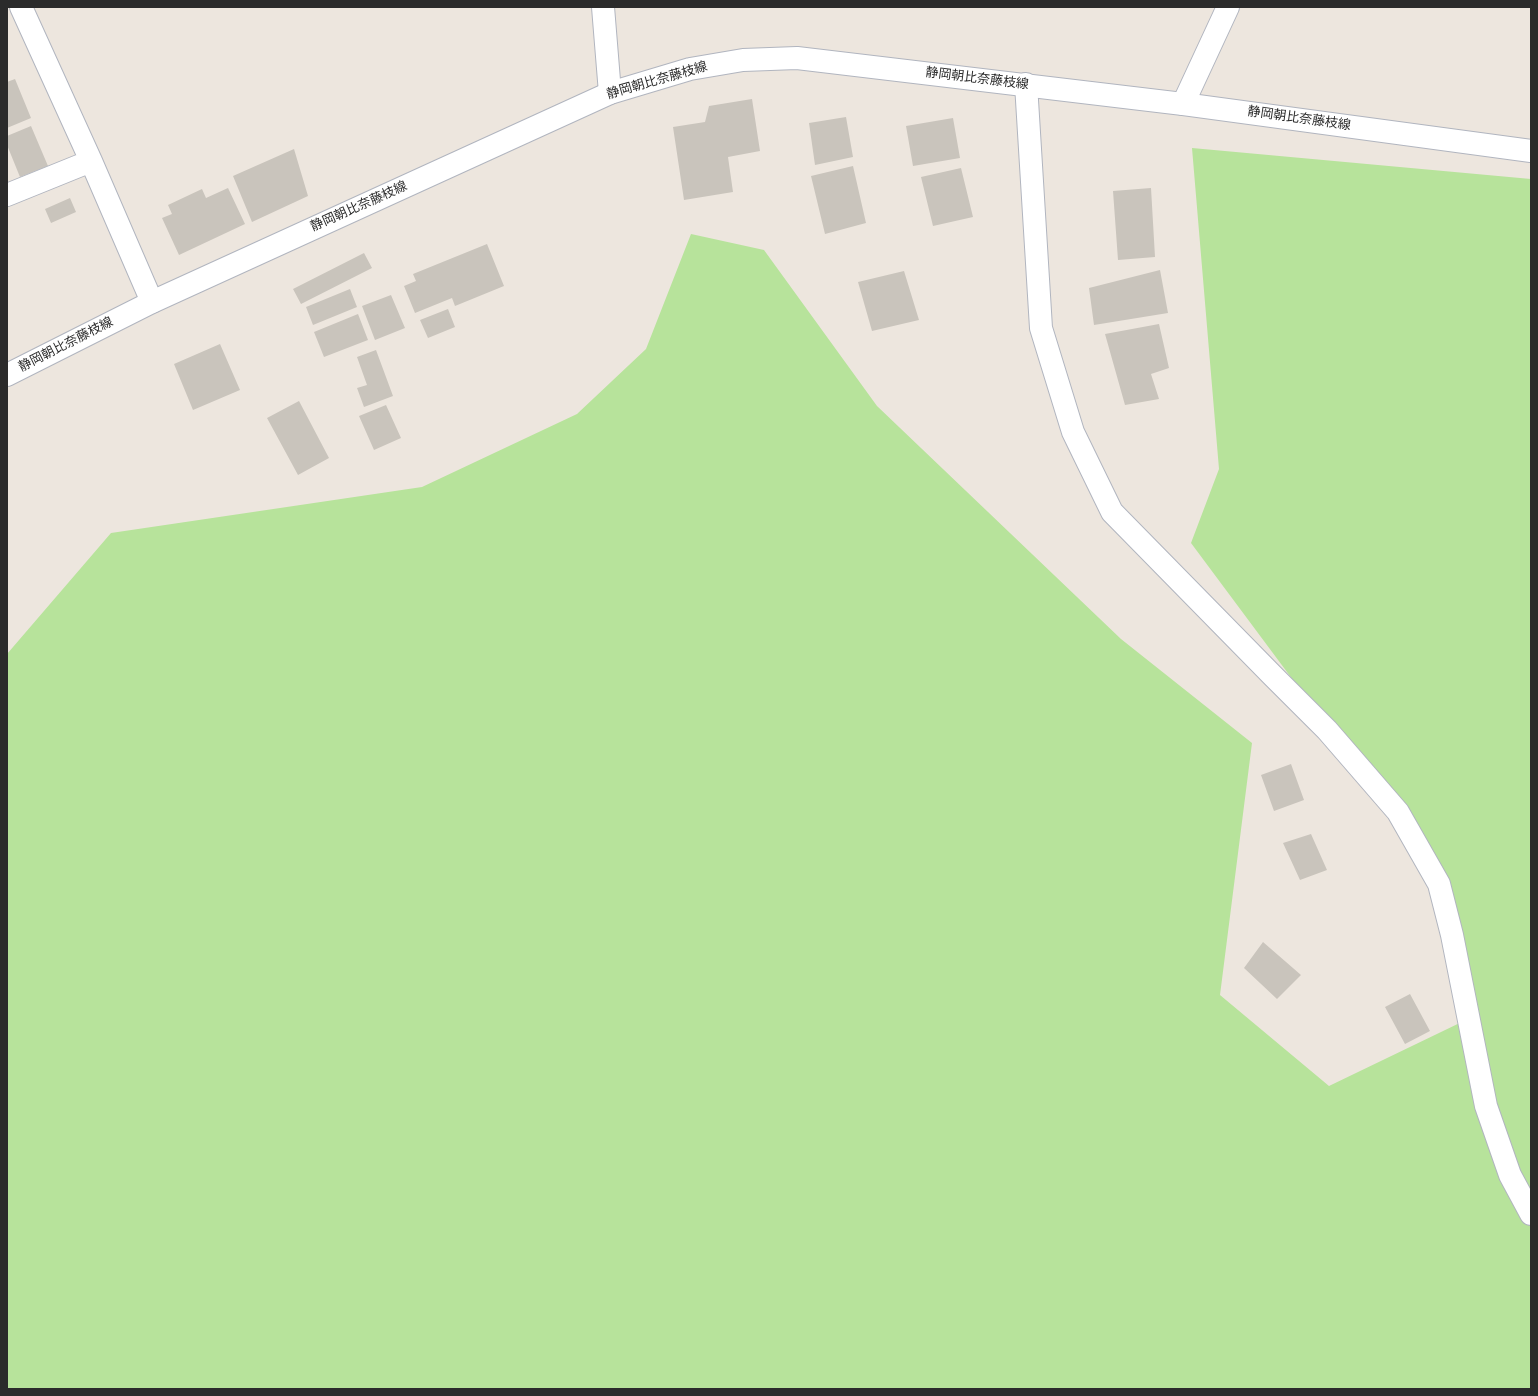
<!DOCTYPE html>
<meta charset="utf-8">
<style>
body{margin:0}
#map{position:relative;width:1538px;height:1396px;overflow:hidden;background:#ede6de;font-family:"Sofia Sans Condensed",sans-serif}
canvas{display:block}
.frame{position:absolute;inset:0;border:8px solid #2b2b2b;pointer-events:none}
</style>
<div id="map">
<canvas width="1538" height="1396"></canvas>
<div class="frame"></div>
</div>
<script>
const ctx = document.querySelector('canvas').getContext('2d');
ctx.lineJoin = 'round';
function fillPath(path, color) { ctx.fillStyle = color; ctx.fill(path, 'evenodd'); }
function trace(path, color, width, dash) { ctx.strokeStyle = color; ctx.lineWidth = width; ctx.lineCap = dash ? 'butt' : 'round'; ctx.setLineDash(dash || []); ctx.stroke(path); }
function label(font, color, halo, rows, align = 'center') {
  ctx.font = font + ' "Sofia Sans Condensed","Noto Sans JP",sans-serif'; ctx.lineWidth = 3; ctx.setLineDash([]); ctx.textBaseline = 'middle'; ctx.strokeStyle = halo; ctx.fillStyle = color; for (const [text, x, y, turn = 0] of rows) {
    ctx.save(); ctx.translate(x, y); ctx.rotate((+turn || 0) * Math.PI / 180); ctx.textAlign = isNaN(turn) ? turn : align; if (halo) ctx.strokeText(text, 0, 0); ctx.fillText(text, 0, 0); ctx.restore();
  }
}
fillPath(new Path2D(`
 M1192,148L1531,179V1389H7V654L111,533L422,487L577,414L646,349L691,234L764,250L877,406L1121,639L1252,743L1220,995L1329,1086L1468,1019L1442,894L1351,758L1191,543L1219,469Z`), '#b7e39b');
fillPath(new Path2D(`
 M15,79L31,118L7,128V82Z
 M752,99L760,151L728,157L733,192L684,200L673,127L705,122L709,106Z
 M846,117L853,157L815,165L809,123Z
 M953,118L960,158L913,166L906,126Z
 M31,126L48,166L20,177L7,145V136Z
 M294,149L308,196L252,222L233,176Z
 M853,166L866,223L825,234L811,176Z
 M961,168L973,217L933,226L921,177Z
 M228,188L245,224L179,255L162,218L172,214L168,205L202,189L206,198Z
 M1151,188L1155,257L1118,260L1113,191Z
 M70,198L76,212L51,223L45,209Z
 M487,244L504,286L455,306L452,298L415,313L404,286L416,281L413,274Z
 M364,253L372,268L301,304L293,289Z
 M1160,270L1168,313L1094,325L1089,288Z
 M904,271L919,320L872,331L858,282Z
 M350,289L357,307L313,325L306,307Z
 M391,295L405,328L375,340L362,306Z
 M448,309L455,327L428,338L420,320Z
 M358,314L368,340L324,357L314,332Z
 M1159,324L1169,368L1151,374L1159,399L1125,405L1105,334Z
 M220,344L240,390L193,410L174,364Z
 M376,350L393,396L364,407L357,388L367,385L357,357Z
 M299,401L329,458L298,475L267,418Z
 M386,405L401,438L374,450L359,416Z
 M1291,764L1304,800L1274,811L1261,775Z
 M1311,834L1327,870L1300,880L1283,843Z
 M1263,942L1301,975L1277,999L1244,968Z
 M1410,994L1430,1031L1405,1044L1385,1007Z`), '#c9c4bc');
const minor = new Path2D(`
 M21,7L91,161L152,302
 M603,7L610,93
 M1026,84L1041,328L1073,432L1112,512L1272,675L1327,730L1398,812L1439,884L1452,935L1486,1106L1510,1175L1531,1214
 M1183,104L1228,7
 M7,195L91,161`);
const secondary = new Path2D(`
 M7,375L152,302L610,93L690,69L743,60L797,58L1183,104L1531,151`);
trace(minor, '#b1b5bf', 24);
trace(secondary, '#b1b5bf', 24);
trace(minor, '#fff', 22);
trace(secondary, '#fff', 22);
label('13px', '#2b2b2b', '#fff', [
 ["静岡朝比奈藤枝線",977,79,7],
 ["静岡朝比奈藤枝線",657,81,-16],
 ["静岡朝比奈藤枝線",1299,119,8],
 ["静岡朝比奈藤枝線",359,207,-24],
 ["静岡朝比奈藤枝線",66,345,-27]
]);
</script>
